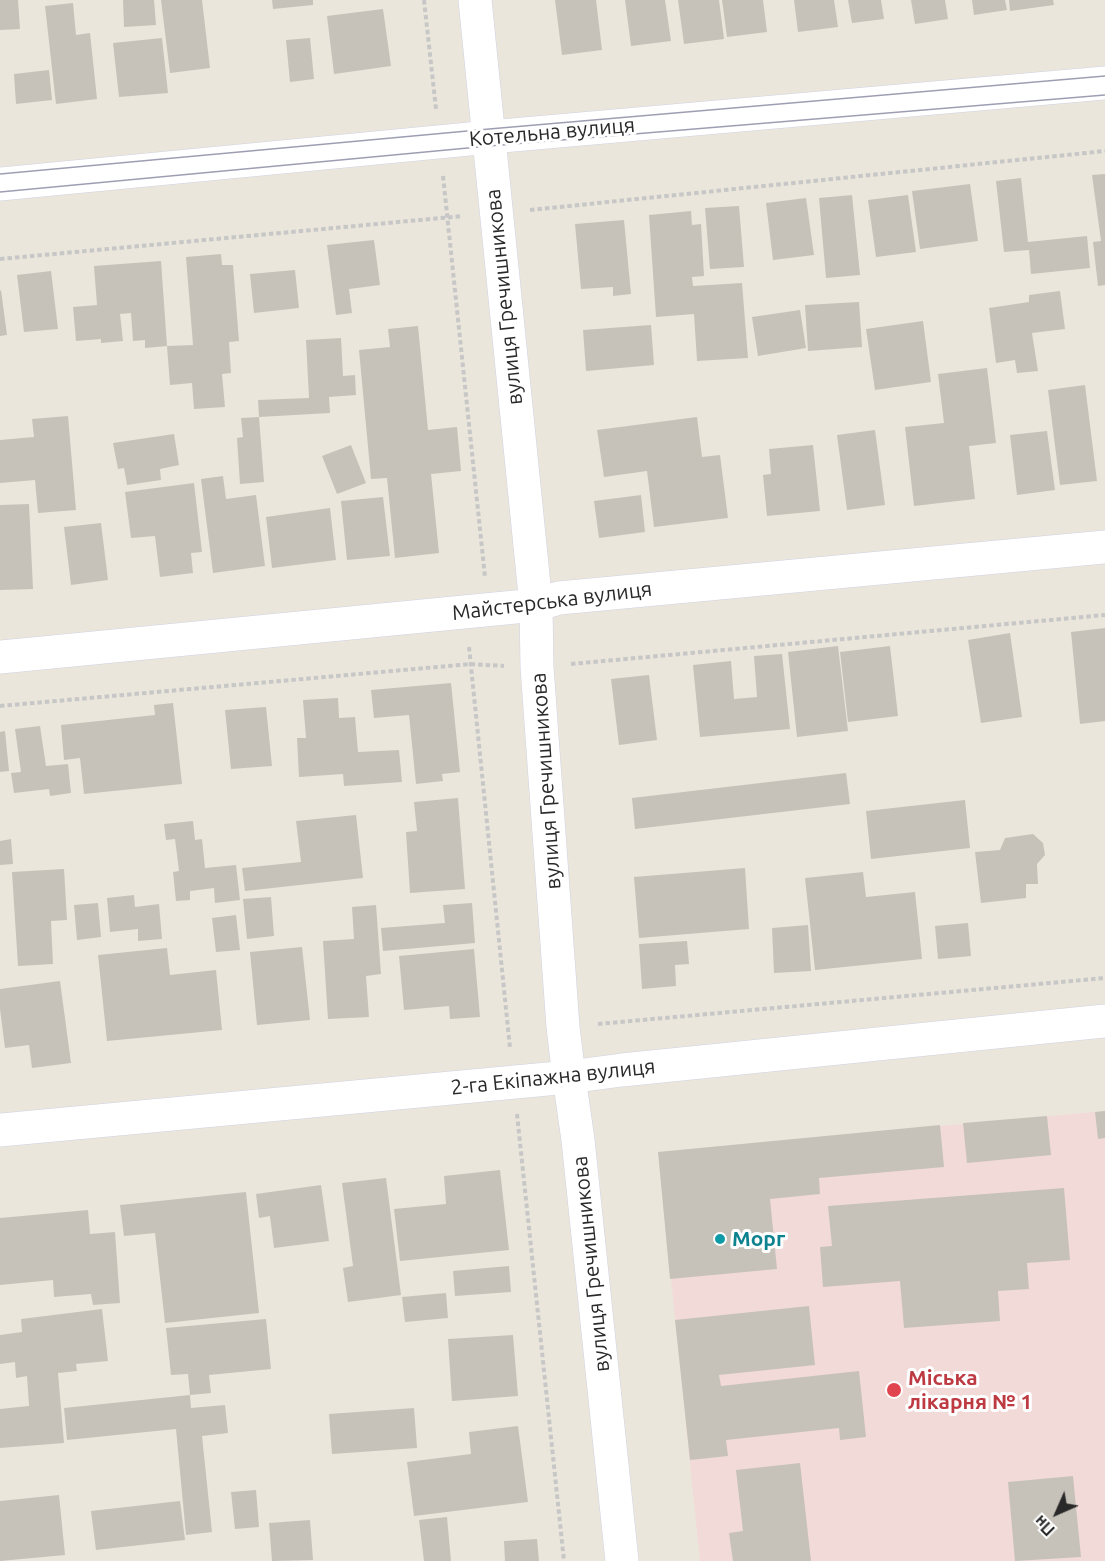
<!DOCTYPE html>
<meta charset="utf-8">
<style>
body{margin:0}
#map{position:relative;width:1105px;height:1561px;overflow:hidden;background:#ebe6db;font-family:Ubuntu,sans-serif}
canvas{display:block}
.north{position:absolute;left:1027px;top:1483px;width:60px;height:60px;-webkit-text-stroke:4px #fff;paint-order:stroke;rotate:225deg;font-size:16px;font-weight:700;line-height:24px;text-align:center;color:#292929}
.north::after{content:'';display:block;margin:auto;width:21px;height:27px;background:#292929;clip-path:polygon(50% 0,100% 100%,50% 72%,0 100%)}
</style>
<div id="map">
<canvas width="1105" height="1561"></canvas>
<div class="north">Пн</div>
</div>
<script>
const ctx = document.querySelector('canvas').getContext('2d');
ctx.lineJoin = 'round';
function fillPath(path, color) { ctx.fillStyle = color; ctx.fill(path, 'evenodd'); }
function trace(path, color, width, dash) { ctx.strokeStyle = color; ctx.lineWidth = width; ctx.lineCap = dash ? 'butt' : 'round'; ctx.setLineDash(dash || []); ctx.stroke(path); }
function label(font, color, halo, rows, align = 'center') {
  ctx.font = font + ' Ubuntu,sans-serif'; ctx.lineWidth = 6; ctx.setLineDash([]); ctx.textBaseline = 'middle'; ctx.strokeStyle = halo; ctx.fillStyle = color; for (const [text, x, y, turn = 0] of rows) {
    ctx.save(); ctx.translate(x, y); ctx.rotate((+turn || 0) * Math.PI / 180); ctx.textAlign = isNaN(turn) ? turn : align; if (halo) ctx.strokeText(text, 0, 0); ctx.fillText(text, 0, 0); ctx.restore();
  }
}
fillPath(new Path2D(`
 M1105,1111V1561H700L658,1152Z`), '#f2dad8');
fillPath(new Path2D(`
 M0,0H18L20,29L0,30Z
 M123,0H154L156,25L124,27Z
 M161,0H202L210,68L170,73Z
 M272,0H313V5L273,9Z
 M555,0H596L602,50L562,55Z
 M625,0H665L671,41L631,46Z
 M678,0H719L724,39L684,44Z
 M722,0H763L767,32L727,37Z
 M794,0H834L838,27L798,32Z
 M848,0H881L884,19L852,23Z
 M911,0H945L948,19L915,24Z
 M972,0H1005L1007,10L974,15Z
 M1009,0H1053L1054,5L1010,11Z
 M73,3L76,35L90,33L97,99L56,104L45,6Z
 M383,9L391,66L334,74L327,16Z
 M162,38L168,93L119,97L113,43Z
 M310,38L314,79L290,82L286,40Z
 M49,70L52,100L16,104L14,74Z
 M1105,174V285L1098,286L1093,242L1101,241L1092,175Z
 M1021,178L1028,242L1087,236L1090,268L1031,274L1029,250L1004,252L996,181Z
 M970,184L978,241L920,249L912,191Z
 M852,195L860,275L826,278L819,198Z
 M908,195L916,252L876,257L868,200Z
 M806,198L814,255L773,260L766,203Z
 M739,206L744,267L710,269L705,208Z
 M691,211L692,225L701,224L704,276L692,277L693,286L742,283L748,358L697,361L694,314L656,317L649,215Z
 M624,220L631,294L613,296V287L581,289L575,224Z
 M374,240L380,285L349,289L352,313L336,315L327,245Z
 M221,254L222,265H233L239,341L229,342L231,373L222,374L225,407L194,409L192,383L170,385L167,346L193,345L186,257Z
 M161,261L167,346L145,348V340L133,341L131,313L120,314L123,341L101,343V339L76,341L73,307L97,305L94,266Z
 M295,270L299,308L254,313L250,274Z
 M51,271L58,329L24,332L17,275Z
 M1,290L7,335L0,336V291Z
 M1060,291L1065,329L1032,333L1038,371L1017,373L1015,360L996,363L989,308L1029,302V295Z
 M859,302L862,347L808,351L805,305Z
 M800,310L806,348L758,356L752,317Z
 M923,321L931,382L875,390L866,329Z
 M651,325L654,365L586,371L583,330Z
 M418,326L428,430L457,427L461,471L431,474L439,553L395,558L387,478L371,479L359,350L390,347L388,329Z
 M341,338L343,376L355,375L356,395L329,397L330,413L259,417L264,482L240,484L237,438L243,437L241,418L259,417L258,400L309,398L306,340Z
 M987,368L996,443L969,446L975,499L914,506L905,427L944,423L938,374Z
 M1085,385L1097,481L1060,485L1048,390Z
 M68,416L76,510L38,513L35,480L0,483V440L34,437L32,419Z
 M697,417L702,457L720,455L728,518L654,527L647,471L604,477L597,430Z
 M875,430L885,505L847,510L837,435Z
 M1047,431L1055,490L1017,495L1010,435Z
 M174,434L179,465L160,469L161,480L127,485L124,468L118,469L113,443Z
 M351,445L366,483L337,494L322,456Z
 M813,445L820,511L767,516L763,475L771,474L769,449Z
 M223,476L226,499L256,495L265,566L213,573L201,479Z
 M194,483L202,552L191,553L193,573L160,577L155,536L131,538L125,492Z
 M641,495L645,532L599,538L594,501Z
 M383,497L390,556L347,560L341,501Z
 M29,504L33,589L0,590V505Z
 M330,508L336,560L272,568L266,517Z
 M101,523L108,580L71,585L64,527Z
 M1105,628V721L1080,724L1071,632Z
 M1010,633L1022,717L981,723L968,640Z
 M838,646L848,731L797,737L788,652Z
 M890,646L898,716L848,722L840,652Z
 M782,654L790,729L700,737L693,665L731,661L734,699L757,697L754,656Z
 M649,675L657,740L619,745L611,679Z
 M451,683L460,772L442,774L443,781L416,784L409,715L374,718L371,690Z
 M338,698L339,718L355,717L358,752L399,750L402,782L344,786L343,774L299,777L297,738H306L303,700Z
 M173,703L182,784L84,794L80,758L64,760L61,725L155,715L154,705Z
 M266,707L272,766L231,769L225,710Z
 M40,726L46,766L68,764L71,793L50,796L49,789L14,793L11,773L21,772L15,729Z
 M5,731L9,771L0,772V732Z
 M846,773L850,804L635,829L632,798Z
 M458,798L465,889L410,893L406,832L417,831L414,802Z
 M965,800L970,848L871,859L866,811Z
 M356,815L363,878L245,891L242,868L301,862L296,821Z
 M193,821L195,840L202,839L205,868L236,865L240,900L215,903L214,888L190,891V900L176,901L173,872L179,871L175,839L166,840L164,824Z
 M1033,834L1043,843L1045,855L1037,864L1038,884H1026V898L981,903L975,852L1000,850L1005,838Z
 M11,839L13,864L0,865V841Z
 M745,868L749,929L639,938L634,877Z
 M64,869L67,920L51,921L53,964L18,966L12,872Z
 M863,872L866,897L915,892L922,959L815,970L805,878Z
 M134,895L135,907L159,904L162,939L138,941V929L110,932L107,898Z
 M271,897L274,936L247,939L243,899Z
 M98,903L101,937L77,940L74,905Z
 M472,903L475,943L383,951L381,928L445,923L443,905Z
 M376,905L381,974L366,976L369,1017L328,1019L323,941L354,939L352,907Z
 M236,915L240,950L216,952L212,918Z
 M968,923L971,956L938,959L935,926Z
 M808,925L811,971L774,973L772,928Z
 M687,941L689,964L675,965L676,986L642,989L639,944Z
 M302,947L310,1020L257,1025L250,952Z
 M167,948L170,975L216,970L222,1030L107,1041L98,955Z
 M474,949L480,1017L450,1019L449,1006L404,1010L399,956Z
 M60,981L71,1063L32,1068L29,1045L5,1048L0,1009V989Z
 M1105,1111V1138L1098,1139L1095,1112Z
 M1047,1116L1051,1155L967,1163L963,1123Z
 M940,1125L944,1167L819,1178L820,1194L770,1199L777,1269L670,1279L658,1152Z
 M500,1170L509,1250L400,1261L394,1209L446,1204L444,1176Z
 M386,1178L401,1295L348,1302L343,1268L353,1266L342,1183Z
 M321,1185L329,1241L274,1248L270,1216L259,1218L256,1194Z
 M1064,1188L1070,1260L1027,1263L1029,1289L998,1291L1000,1321L904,1328L900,1281L823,1287L820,1247L832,1246L828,1206Z
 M246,1192L259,1313L165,1323L155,1233L124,1236L120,1205Z
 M88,1210L90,1234L115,1232L120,1303L93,1305L91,1294L54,1297L53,1280L0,1285V1218Z
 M509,1266L511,1292L455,1296L453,1271Z
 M446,1293L448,1318L405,1322L402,1297Z
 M809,1306L815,1365L719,1375L721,1386L859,1371L866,1437L840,1440L839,1428L726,1440L728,1456L690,1460L675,1320Z
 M102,1309L108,1361L76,1364L77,1371L58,1373L64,1443L0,1448V1409L29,1406L27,1376L16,1378L15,1362L0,1364V1335L22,1332L21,1319Z
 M266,1319L271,1369L209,1375L211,1393L190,1395L188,1374L171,1375L166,1328Z
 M513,1335L518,1396L452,1401L448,1339Z
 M190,1395L191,1408L225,1405L228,1433L202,1436L212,1532L186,1535L176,1429L67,1440L64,1408Z
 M414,1408L417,1448L332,1454L329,1414Z
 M518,1426L528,1502L414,1516L407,1462L471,1454L469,1432Z
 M800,1463L811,1561H733L729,1533L743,1531L736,1470Z
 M1073,1476L1081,1557L1015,1561L1008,1482Z
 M256,1490L259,1527L235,1529L231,1492Z
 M59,1495L65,1555L0,1561V1501Z
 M180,1501L185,1540L96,1550L91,1511Z
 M447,1517L451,1561H424L419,1520Z
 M310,1520L313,1560L272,1561L269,1523Z
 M537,1539L539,1561H505L504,1541Z`), '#c6c2ba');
const minor = new Path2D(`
 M475,0L536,605L537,667L563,1027L569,1077L578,1140L622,1561
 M0,184L490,137L1105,83
 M0,657L536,605L559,598L1105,547`);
const tertiary = new Path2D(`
 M0,1130L569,1077L622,1070L1105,1021`);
trace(minor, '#d0d1e1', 34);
trace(tertiary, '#d0d1e1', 34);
trace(new Path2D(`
 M424,0L436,109
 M443,176L485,577
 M530,210L1105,151
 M0,259L463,216
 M469,647L510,1048
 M571,664L1105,615
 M0,706L471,664L504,666
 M598,1024L1105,978
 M517,1114L564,1561`), '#c7c7c7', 4, [4.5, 3]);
trace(minor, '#fff', 33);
trace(tertiary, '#fff', 33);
trace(new Path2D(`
 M0,174L489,129L1105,76
 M0,192L489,146L1105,95`), '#9e9eb3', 1.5);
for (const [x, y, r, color] of [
 [720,1239,6,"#0f9aa8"],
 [894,1390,8,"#e0444e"]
]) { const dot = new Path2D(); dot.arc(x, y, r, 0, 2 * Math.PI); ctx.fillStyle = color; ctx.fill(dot); trace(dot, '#fff', 2); }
label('21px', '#292929', '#fff', [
 ["Котельна вулиця",552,132,-5],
 ["вулиця Гречишникова",504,297,-96],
 ["Майстерська вулиця",552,601,-7],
 ["вулиця Гречишникова",546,781,-94],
 ["2-га Екіпажна вулиця",553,1077,-6],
 ["вулиця Гречишникова",591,1264,-96]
]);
label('bold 21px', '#0d838f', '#fff', [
 ["Морг",732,1239]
], 'left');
label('bold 21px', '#be3a42', '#fff', [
 ["Міська",908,1378],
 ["лікарня № 1",908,1402]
], 'left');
</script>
